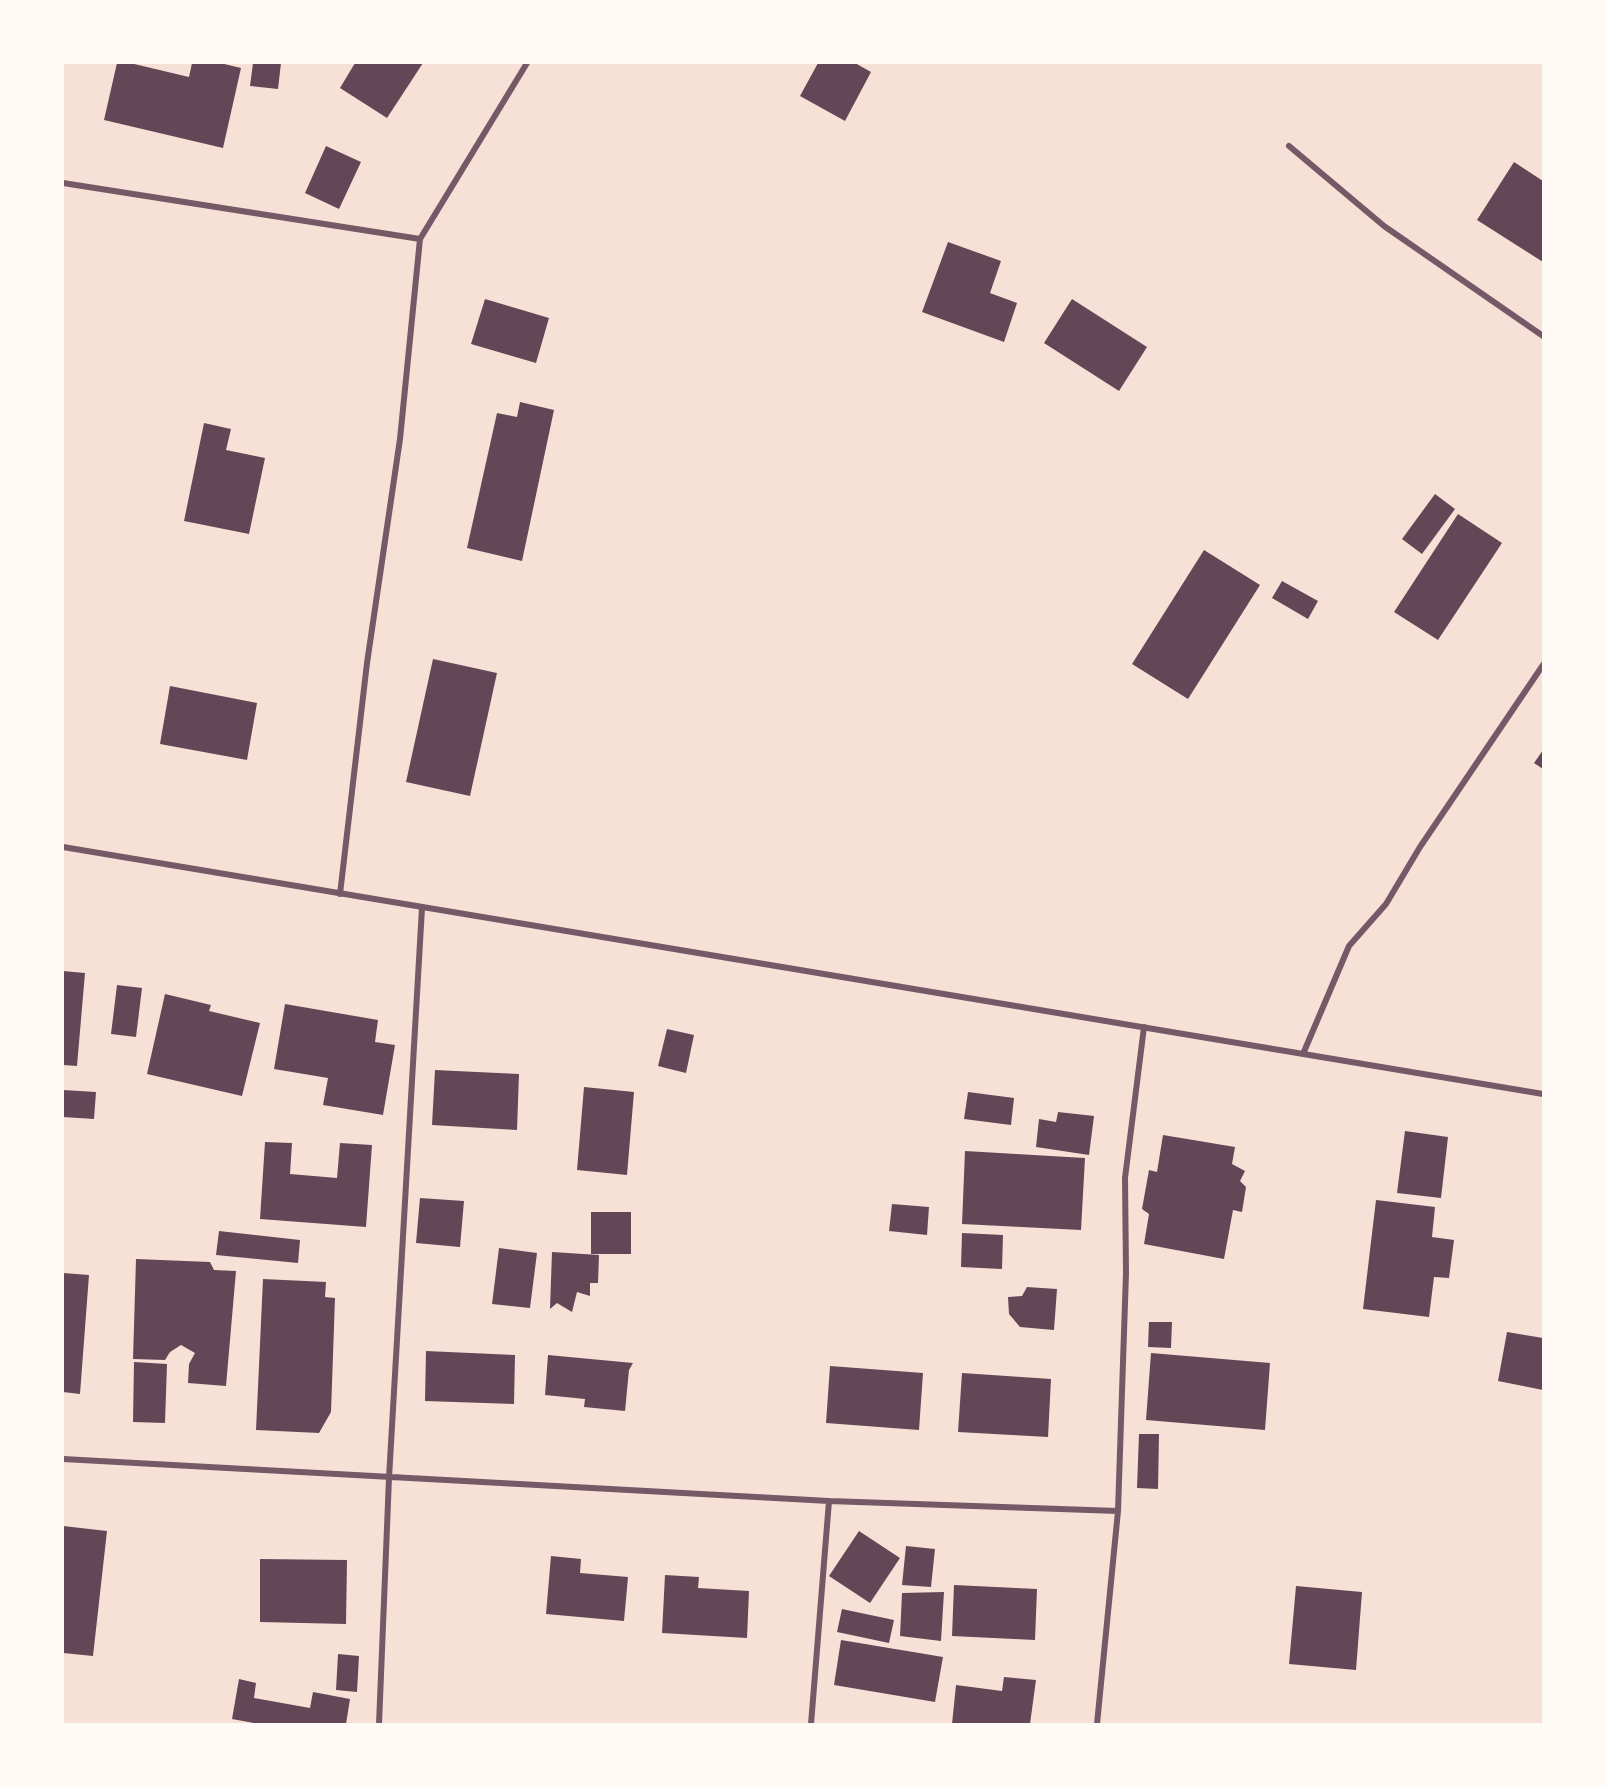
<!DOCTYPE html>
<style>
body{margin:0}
#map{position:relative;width:1606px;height:1787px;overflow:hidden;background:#f7e1d7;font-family:"Fira Sans",sans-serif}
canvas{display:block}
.frame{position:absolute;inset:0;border:64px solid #fffaf5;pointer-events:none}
</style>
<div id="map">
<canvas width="1606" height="1787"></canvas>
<div class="frame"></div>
</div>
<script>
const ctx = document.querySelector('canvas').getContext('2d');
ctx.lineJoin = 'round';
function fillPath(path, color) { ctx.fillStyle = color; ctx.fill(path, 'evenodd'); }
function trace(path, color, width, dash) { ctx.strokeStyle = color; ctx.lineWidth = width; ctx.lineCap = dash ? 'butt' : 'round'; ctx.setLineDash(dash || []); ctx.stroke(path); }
fillPath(new Path2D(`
 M117,63H130L189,77L192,63H220L241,68L223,148L104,120Z
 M253,63H281L278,89L250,86Z
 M355,63H423L387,118L340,88Z
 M818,63H855L871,72L845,121L800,96Z
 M326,146L361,162L339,209L305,193Z
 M1514,162L1543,181V262L1477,220Z
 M948,242L1001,261L990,293L1017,303L1004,342L922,312Z
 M485,299L549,318L536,363L471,344Z
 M1072,299L1147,347L1119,391L1044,343Z
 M520,402L554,410L522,561L467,548L497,413L517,417Z
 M204,423L231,429L226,450L265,458L249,534L184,521Z
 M1435,494L1455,509L1422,554L1402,539Z
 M1458,514L1502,543L1438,640L1394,612Z
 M1204,550L1260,585L1188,699L1132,664Z
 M1282,581L1318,601L1308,619L1272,598Z
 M433,659L497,673L470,796L406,782Z
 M170,686L257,703L247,760L160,744Z
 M1543,750V769L1534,763Z
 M63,971L85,973L77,1066L63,1065Z
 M117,985L142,988L136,1037L111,1034Z
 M165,994L211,1005L209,1011L260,1023L242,1096L147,1074Z
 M285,1004L378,1020L375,1042L395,1045L383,1115L323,1105L328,1078L274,1069Z
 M667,1029L694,1035L686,1073L658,1066Z
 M435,1070L519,1074L517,1130L432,1125Z
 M584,1087L634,1092L627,1175L577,1170Z
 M63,1090L96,1092L94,1119L63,1117Z
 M968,1092L1014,1098L1011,1125L964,1119Z
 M1058,1112L1094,1116L1089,1155L1036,1147L1039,1119L1056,1122Z
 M1405,1131L1448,1137L1441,1198L1397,1193Z
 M1163,1135L1235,1147L1232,1164L1245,1171L1240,1181L1246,1187L1242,1212L1233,1210L1224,1259L1144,1244L1149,1214L1142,1209L1149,1170L1157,1172Z
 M265,1142L292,1143L290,1174L337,1178L340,1143L372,1145L366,1227L260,1219Z
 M965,1151L1085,1158L1081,1230L962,1224Z
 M420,1198L464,1201L460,1247L416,1243Z
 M1376,1200L1435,1207L1432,1237L1454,1240L1449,1278L1434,1277L1429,1317L1363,1309Z
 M892,1204L929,1207L927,1235L889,1231Z
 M591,1212H631V1254H591Z
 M219,1231L300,1240L298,1263L216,1255Z
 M962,1233L1003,1235L1002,1269L961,1267Z
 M499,1248L537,1253L530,1308L492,1304Z
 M552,1252L599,1255L598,1283H590V1296L577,1292L572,1312L557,1303L550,1309Z
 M136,1259L210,1262L214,1270L236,1271L226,1386L188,1383L189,1364L195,1353L181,1345L170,1352L165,1360L133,1359Z
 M63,1273L89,1275L80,1394L63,1392Z
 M263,1279L326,1282L325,1297L335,1298L331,1412L319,1433L256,1430Z
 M1027,1287L1057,1289L1054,1330L1020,1327L1009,1314L1008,1297L1022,1296Z
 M1149,1322H1172L1171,1348L1148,1347Z
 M1507,1332L1543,1338V1390L1498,1381Z
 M426,1351L515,1355L514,1404L425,1401Z
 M1151,1353L1270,1363L1265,1430L1146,1420Z
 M548,1355L633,1363L629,1370L625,1411L584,1407L585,1399L545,1395Z
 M134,1362L167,1364L165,1423L133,1422Z
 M830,1366L923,1373L919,1430L826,1423Z
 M962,1373L1051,1379L1048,1437L958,1432Z
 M1139,1434H1159L1158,1489L1137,1488Z
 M63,1526L107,1531L93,1656L63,1653Z
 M859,1531L900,1558L870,1603L829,1576Z
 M906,1546L935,1549L931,1587L902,1585Z
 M551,1556L581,1559L580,1573L628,1577L624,1621L546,1614Z
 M260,1559L347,1560L346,1624L260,1622Z
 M665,1575L699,1577L698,1588L749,1591L747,1638L662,1633Z
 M954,1585L1037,1589L1035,1640L952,1636Z
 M1296,1586L1362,1592L1356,1670L1289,1664Z
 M944,1592L941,1641L900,1636L902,1593Z
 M842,1609L894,1620L889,1643L837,1632Z
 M841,1640L943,1657L935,1702L834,1685Z
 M338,1654L359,1656L357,1692L336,1690Z
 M1004,1677L1036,1680L1030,1724H952L956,1685L1002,1691Z
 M239,1679L256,1683L254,1698L310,1708L313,1692L350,1699L346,1724H259L232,1719Z`), '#644757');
trace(new Path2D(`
 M1289,146L1384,226L1543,336
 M63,183L420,239
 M63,847L1543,1094
 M340,894L367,663L400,439L420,239L527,63
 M1303,1054L1349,946L1386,904L1420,847L1543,665
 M63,1459L829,1501L1118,1511L1126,1273L1125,1178L1144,1027
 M379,1724L389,1478L422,908
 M811,1724L829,1501
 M1097,1724L1118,1511`), '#755966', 6);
</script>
